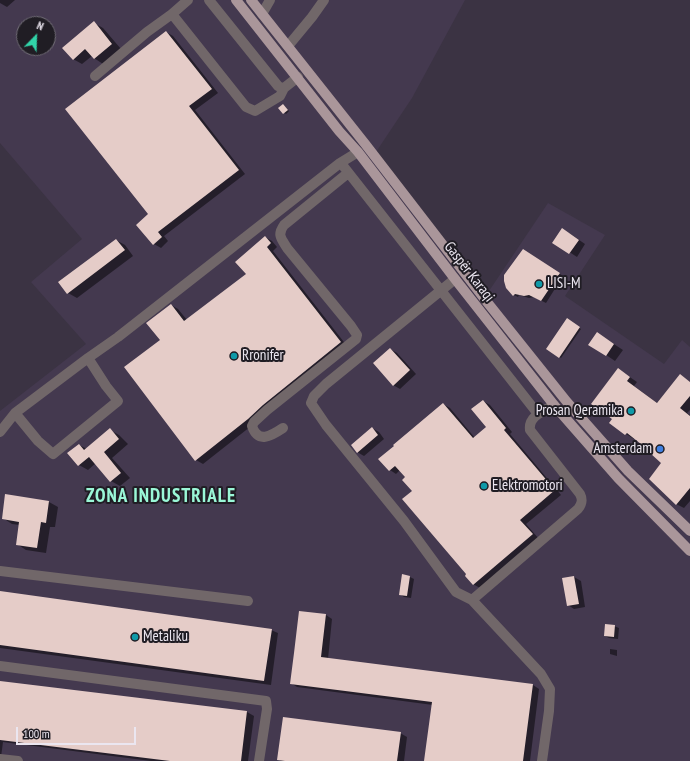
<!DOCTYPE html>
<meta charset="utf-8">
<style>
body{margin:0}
#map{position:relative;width:690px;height:761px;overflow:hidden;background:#3b3343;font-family:"PT Sans Narrow",sans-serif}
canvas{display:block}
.north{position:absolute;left:16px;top:16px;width:40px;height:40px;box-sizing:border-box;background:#201d24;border:1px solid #716d76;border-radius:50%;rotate:23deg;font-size:11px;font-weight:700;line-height:16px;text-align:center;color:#ebe6f0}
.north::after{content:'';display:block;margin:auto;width:14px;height:18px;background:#31d4a9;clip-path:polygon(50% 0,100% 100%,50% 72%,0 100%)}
.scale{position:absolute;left:16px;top:727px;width:120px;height:18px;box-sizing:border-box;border:2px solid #ebe6f0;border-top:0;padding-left:5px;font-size:12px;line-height:14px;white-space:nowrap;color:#ebe6f0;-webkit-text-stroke:3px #201d24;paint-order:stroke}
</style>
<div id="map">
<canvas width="690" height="761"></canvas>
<div class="north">N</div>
<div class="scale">100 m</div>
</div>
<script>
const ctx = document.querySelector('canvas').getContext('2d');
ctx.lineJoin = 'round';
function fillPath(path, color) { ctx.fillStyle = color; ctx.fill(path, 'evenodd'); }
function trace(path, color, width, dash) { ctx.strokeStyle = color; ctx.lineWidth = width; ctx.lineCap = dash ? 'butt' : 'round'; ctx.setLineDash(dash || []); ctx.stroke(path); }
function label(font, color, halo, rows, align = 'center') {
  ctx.font = font + ' "PT Sans Narrow",sans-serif'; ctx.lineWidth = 4; ctx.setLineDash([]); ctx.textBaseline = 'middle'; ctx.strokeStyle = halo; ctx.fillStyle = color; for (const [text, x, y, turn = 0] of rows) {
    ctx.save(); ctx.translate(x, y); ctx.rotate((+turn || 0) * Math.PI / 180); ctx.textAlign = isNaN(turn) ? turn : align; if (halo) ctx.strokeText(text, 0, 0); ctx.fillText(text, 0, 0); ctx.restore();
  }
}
fillPath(new Path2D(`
 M0,0H465L412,98L376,152L487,294L548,203L605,235L565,296L664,364L682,340L690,347V761H0V411L86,344L31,282L82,239L0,143ZM24,24H48V48H24Z`), '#44394f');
fillPath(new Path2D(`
 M0,0H15L7,7L0,3Z
 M94,23L103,28L121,49L103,64L94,58L92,56L82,64L73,59Z
 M166,32L173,36L218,93L195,110L245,174L164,236L168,241L161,248L154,244L137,225L149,214Z
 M283,105L289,111L286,114L279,108Z
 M569,233L585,244L577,257L554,242Z
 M265,237L272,241L277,247L273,251L347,346L255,423L203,464L196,460L161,340L171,305L178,309L187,320L247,274Z
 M116,240L125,245L133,256L77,298L68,293Z
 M527,252L563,276L546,303L534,297L529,298L519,295L518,297L514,295L507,288Z
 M567,320L581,329L561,358L547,348Z
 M597,333L623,350L615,361L590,344Z
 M390,349L397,353L416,374L400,389L393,385Z
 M618,369L637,382L634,386L657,403L680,375L690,382V410L687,413L690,415V501L684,508L676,504L662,463L652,452L634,438V439L626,434L610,422L613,419Z
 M483,401L490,405L512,432L510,434L561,495L526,524L539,539L480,588L473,584L413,491L406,477L400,470L396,474L390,470L443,404L450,408L475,438L487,427Z
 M372,428L379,432L384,439L364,456L357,452Z
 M110,430L119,435L128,444L112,458L130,478L120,486L111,481L96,463L88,470L79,465V445L87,449Z
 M49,502L58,507L55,527H50L46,553L26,550L17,544L20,525L12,524L3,518Z
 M410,577L414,579L411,598L404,597L400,594Z
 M574,577L581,581L585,607L574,609L568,605Z
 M0,592L271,630L278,633L271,685L0,648Z
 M326,615L332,619L328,659L533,685L539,689L530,761H425L433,705L297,687L291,683Z
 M614,626L619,628L618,639L609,638L605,636Z
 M610,649L617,650V656L610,654Z
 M0,682L247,712L254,716L248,761H151L3,742L1,757L0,756Z
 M400,733L407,737L404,761H281L278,759Z`), '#0007');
fillPath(new Path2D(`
 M94,21L112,44L94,59L85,49L73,60L62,48Z
 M166,31L212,89L189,106L239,170L158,232L162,237L153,245L136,225L148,214L65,109Z
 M283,104L288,110L283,114L278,108Z
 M562,228L579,240L569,254L552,243Z
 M265,236L271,243L267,247L341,342L263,405L248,419L195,461L124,367L160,340L146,323L171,304L184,321L246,274L235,262Z
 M116,239L125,250L67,294L58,282Z
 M523,249L560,273L541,301L529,295L524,296L515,294L513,296L506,288L504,281V275Z
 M567,318L580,327L559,358L546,349Z
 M597,332L614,344L606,356L588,345Z
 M390,348L410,370L393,386L373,363Z
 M618,368L630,377L627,381L657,403L680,374L690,382V396L680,408L690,416V488L676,505L649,479L661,463L650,453L651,452L627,433L625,435L609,423L612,419L591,404Z
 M483,400L506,428L504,430L555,490L520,520L533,534L473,585L465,576L466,574L402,499L412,491L402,480L405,477L395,466L389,471L378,459L394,446L393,445L443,403L473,438L486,427L471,409Z
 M372,427L378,435L357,453L351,445Z
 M110,428L119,439L104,452L121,473L110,482L89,457L78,466L67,453L79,444L84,450Z
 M5,494L49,501L46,523L41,522L37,548L16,545L19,522L2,519Z
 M402,574L410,576L407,596L399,595Z
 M574,576L579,604L567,606L562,578Z
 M0,591L272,629L264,681L0,645Z
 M299,611L326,614L321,657L533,684L523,761H424L432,702L290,684L294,653Z
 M605,624L615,625L614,637L604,636Z
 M0,681L247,711L241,761H170L0,740Z
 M283,717L401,732L397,761H285L277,760Z`), '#e5ccc8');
trace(new Path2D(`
 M209,0L278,86L282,88H284L298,77
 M172,14L246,107L255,111L280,96L284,88
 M262,14L270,0
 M288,46L312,17L324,0
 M95,76L147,32L172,14L188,0
 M344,167L538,414
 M455,279L326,384L314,396L311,403L326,425L404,521L456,592L472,600L541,674L550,689L549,711L542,761
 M15,413L38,441L53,454L118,401L106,386L88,358
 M283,428C271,436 258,444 252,426L254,422L267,410L356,339L357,335L351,326L287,248C281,238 277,235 284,225L348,173
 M0,432L15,413L88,358L118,337L340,163L358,152
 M0,571L248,601
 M472,600L578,509C582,504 583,500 580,494L530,430C528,416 544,411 554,405
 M0,666L266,701L267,709L259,761
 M0,759L18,761`), '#716769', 10);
trace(new Path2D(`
 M236,0L339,131L358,152L455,279L554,405L618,478L690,551
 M251,0L366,145L487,302L567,402L628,471L690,531`), '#aa969a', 10);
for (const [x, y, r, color] of [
 [539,284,4,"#0f9aa8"],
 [234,356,4,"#0f9aa8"],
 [631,411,4,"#0f9aa8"],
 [660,449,4,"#3f7fe0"],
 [484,486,4,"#0f9aa8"],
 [135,637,4,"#0f9aa8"]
]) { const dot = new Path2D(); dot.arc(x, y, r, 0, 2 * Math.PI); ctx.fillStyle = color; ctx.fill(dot); trace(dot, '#201d24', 1.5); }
label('15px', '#ebe6f0', '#201d24', [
 ["Gaspër Karaqi",469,272,52]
]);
label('15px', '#ebe6f0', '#201d24', [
 ["LISI-M",547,284],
 ["Rronifer",242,356],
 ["Prosan Qeramika",623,411,"right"],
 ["Amsterdam",652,449,"right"],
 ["Elektromotori",492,486],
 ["Metaliku",143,637]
], 'left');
ctx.letterSpacing = '1px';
label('bold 19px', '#9af7d7', '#201d24', [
 ["ZONA INDUSTRIALE",161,497]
]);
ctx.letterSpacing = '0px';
</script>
